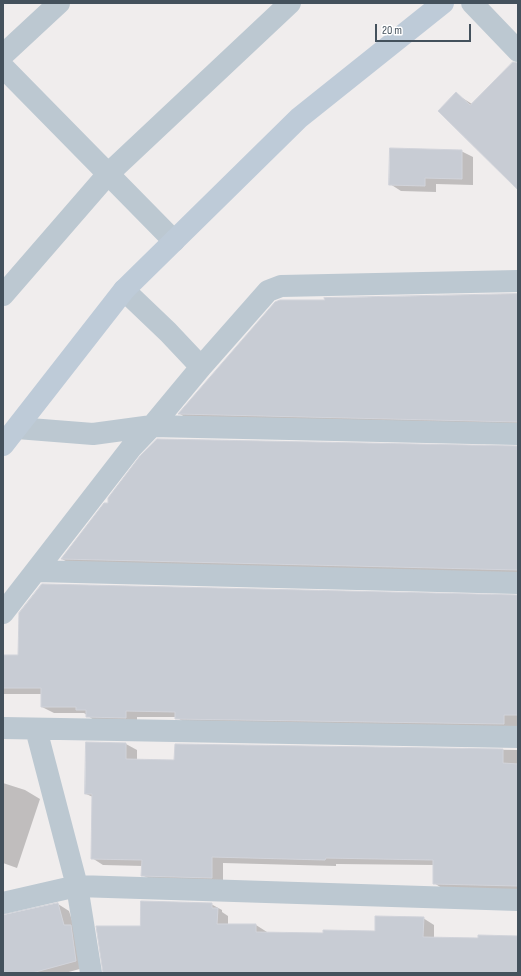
<!DOCTYPE html>
<style>
body{margin:0}
#map{position:relative;width:521px;height:976px;overflow:hidden;background:#f0eded;font-family:"Sofia Sans Condensed",sans-serif}
canvas{display:block}
.frame{position:absolute;inset:0;border:4px solid #44515c;pointer-events:none}
.scale{position:absolute;left:375px;top:24px;width:96px;height:18px;box-sizing:border-box;border:2px solid #44515c;border-top:0;padding-left:5px;font-size:12px;line-height:14px;white-space:nowrap;color:#44515c;-webkit-text-stroke:3px #fff;paint-order:stroke}
</style>
<div id="map">
<canvas width="521" height="976"></canvas>
<div class="frame"></div>
<div class="scale">20 m</div>
</div>
<script>
const ctx = document.querySelector('canvas').getContext('2d');
ctx.lineJoin = 'round';
function fillPath(path, color) { ctx.fillStyle = color; ctx.fill(path, 'evenodd'); }
function trace(path, color, width, dash) { ctx.strokeStyle = color; ctx.lineWidth = width; ctx.lineCap = dash ? 'butt' : 'round'; ctx.setLineDash(dash || []); ctx.stroke(path); }
fillPath(new Path2D(`
 M518,64V188L456,94L472,104Z
 M461,151L473,157V185L436,184V192L401,191L390,184Z
 M518,294V427L190,420L180,414L326,301V299Z
 M518,448V576L73,565L62,559Z
 M518,596V730L187,724L176,717H137V723H98L84,713H54L42,707V694H3V656H19Z
 M126,744L137,750V760L175,761L176,745L518,750V891L445,890L434,883V865L336,864V866L223,863V884L154,881L142,875L143,866L103,865L92,858L93,797L86,794Z
 M3,783L25,790L40,799L17,868L3,863Z
 M58,904L69,911L87,967L65,973H3V917Z
 M211,904L222,910V912L228,916V925H256L267,932V933L324,934L376,932L423,918L434,925V938L479,939L518,937V973H104L141,927Z`), '#0003');
const building = new Path2D(`
 M513,62L518,63V190L438,111L456,92L470,105Z
 M390,148L462,150V179L425,178V186L389,185Z
 M518,294V422L178,414L275,302L280,300H325L324,298Z
 M157,439L518,446V570L61,559L104,503H108V498L140,456Z
 M42,584L518,595V715H504V724L175,719V712L126,711V718L86,717V710H76V707H41V688H3V655H18L19,613Z
 M86,742L126,743V759L174,760L175,744L503,749V763L518,764L517,886L433,884V860L326,858L325,860L212,857V878L141,876L142,860L91,859L92,794H85Z
 M141,901L212,903V908H218L217,924H256V932L323,933V930L375,931V916L424,917L423,937L478,938V935L518,936V973H103L96,926H140Z
 M58,903L64,925H71L76,961L32,973H3V915Z`);
fillPath(building, '#c8ccd4');
trace(building, '#d1d3da', 1);
trace(new Path2D(`
 M472,3L518,51
 M3,55L59,3
 M3,67L174,241
 M124,290L168,332L201,367
 M3,295L108,174L290,3
 M17,428L93,434L152,426L518,434
 M36,571L518,583
 M3,613L131,448L152,426L201,367L268,291L281,286L518,281
 M3,728L518,737
 M36,729L77,886L91,973
 M3,903L77,886L518,900`), '#bcc8d1', 22);
trace(new Path2D(`
 M3,445L124,290L299,118L443,3`), '#becbd8', 22);
</script>
